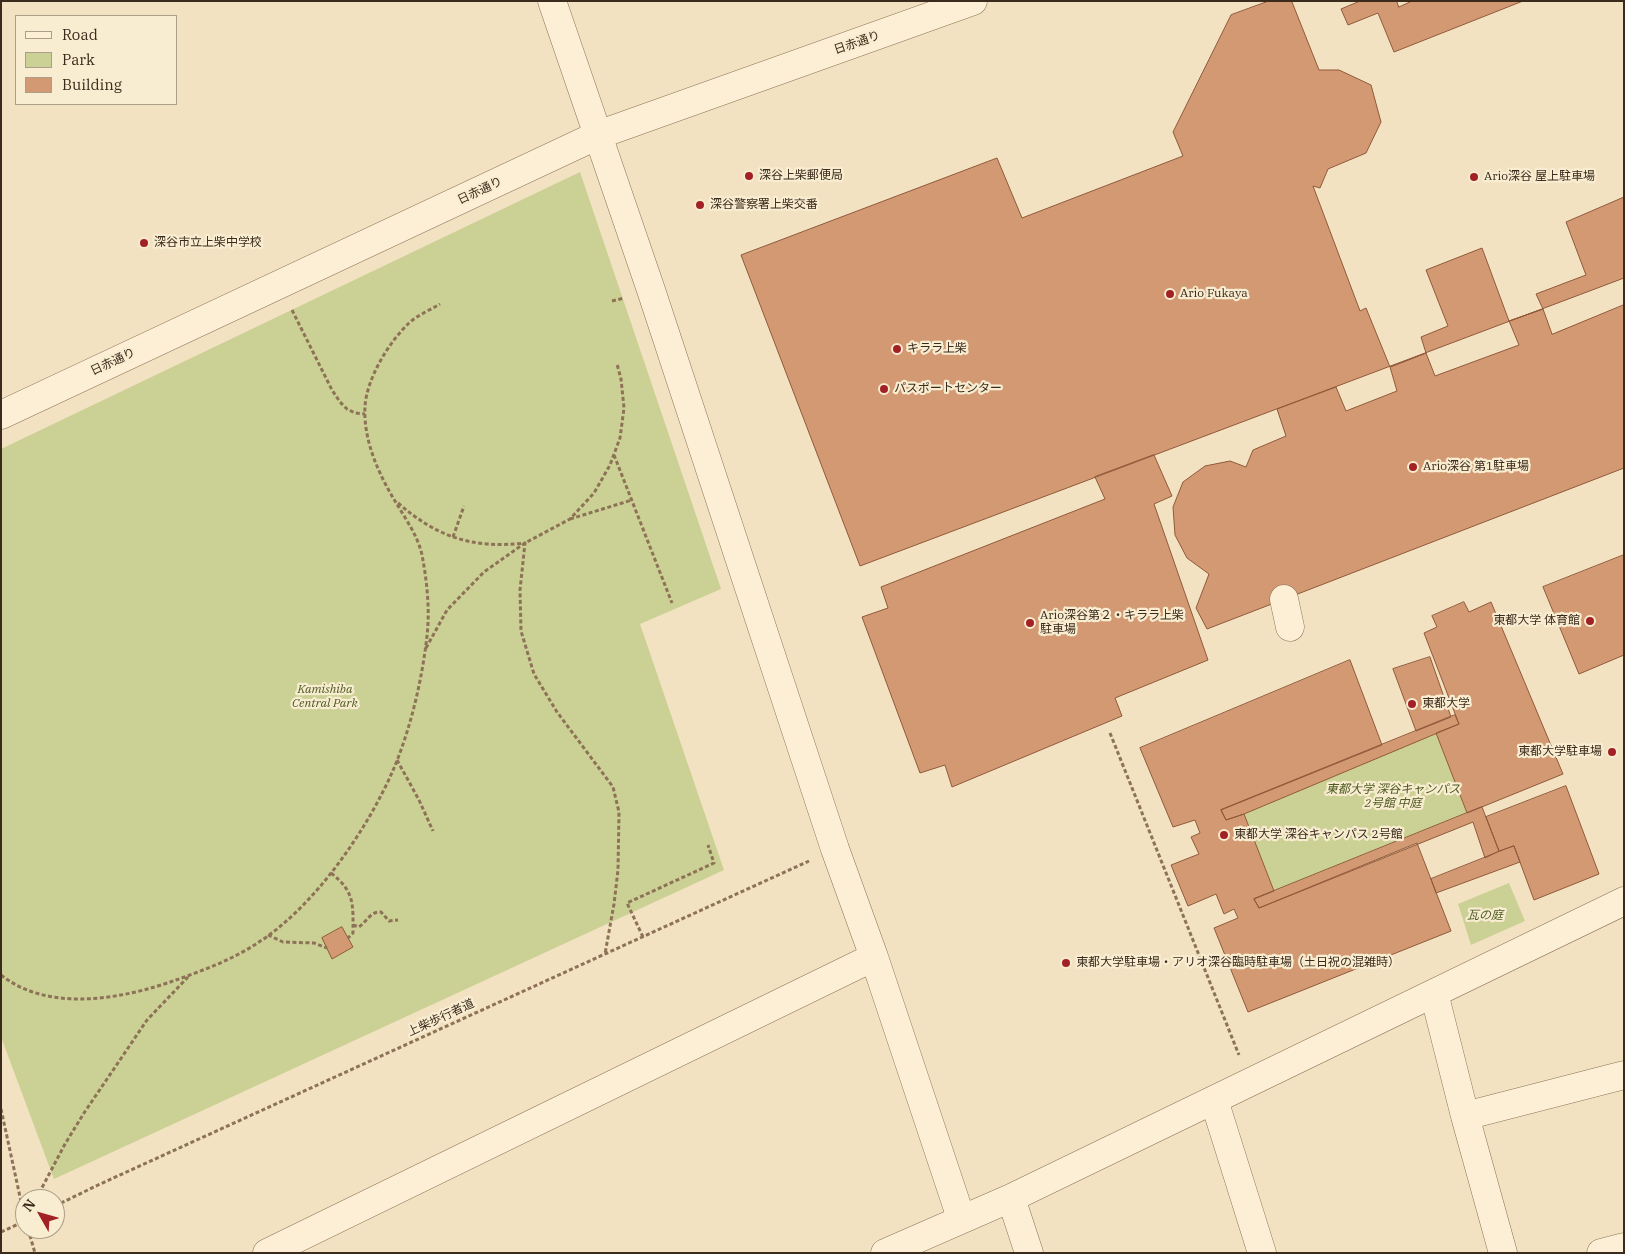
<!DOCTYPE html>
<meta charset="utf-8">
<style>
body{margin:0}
#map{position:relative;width:1625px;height:1254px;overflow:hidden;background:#f2e2c1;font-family:"IBM Plex Serif",serif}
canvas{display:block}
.frame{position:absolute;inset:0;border:2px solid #3b2b1c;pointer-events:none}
.legend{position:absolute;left:15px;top:15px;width:162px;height:90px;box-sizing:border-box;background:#f8ecd1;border:1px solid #ac9f89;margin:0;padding:6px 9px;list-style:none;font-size:15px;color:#3b2b1c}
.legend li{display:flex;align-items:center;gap:10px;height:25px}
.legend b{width:25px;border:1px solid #ac9f89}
.north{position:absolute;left:15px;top:1189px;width:50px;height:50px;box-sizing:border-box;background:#f8ecd1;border:1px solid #ac9f89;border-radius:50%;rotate:308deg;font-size:14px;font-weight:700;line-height:20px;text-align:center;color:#3b2b1c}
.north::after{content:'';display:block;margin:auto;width:18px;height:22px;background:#a22125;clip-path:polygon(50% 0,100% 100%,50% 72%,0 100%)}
</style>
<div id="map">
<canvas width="1625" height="1254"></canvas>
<div class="frame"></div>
<ul class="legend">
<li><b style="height:6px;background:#fcefd5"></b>Road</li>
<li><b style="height:14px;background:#cbd194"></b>Park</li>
<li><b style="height:14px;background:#d39973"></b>Building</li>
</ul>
<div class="north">N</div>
</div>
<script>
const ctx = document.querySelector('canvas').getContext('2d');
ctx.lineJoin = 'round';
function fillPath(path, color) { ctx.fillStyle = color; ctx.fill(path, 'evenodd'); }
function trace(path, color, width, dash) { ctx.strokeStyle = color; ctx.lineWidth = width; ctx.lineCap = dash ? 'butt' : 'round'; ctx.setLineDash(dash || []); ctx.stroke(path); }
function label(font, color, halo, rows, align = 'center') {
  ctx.font = font + ' "IBM Plex Serif","Noto Sans JP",serif'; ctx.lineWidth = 4.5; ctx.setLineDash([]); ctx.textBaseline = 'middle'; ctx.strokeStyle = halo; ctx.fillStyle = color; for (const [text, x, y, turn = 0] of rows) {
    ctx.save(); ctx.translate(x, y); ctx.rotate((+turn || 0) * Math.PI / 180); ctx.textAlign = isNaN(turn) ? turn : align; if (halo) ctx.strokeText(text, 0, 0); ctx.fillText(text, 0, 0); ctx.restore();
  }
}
fillPath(new Path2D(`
 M580,172L721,589L640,624L724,870L54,1179L1,1037V449Z
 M1436,733L1467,813L1274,891L1244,814Z
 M1509,883L1525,921L1471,945L1458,904Z`), '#cbd194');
const building = new Path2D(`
 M1269,1H1624V278L860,566L741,255L997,158L1022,218L1183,156L1173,132L1231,15Z
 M1295,1H1360L1341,9L1348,25L1378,13L1394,52L1523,1H1624V197L1566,222L1586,275L1536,294L1543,309L1509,321L1482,248L1426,270L1448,326L1421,337L1426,353L1390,367L1366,308L1360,311L1313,186L1320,188L1328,169L1366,153L1381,122L1371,85L1339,70H1319L1292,2Z
 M1397,1H1412L1399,7Z
 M1624,305V468L1207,629L1196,608L1209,574L1187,558L1175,535L1173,507L1183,482L1205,466L1230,461L1246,467L1253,450L1286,436L1277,409L1336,387L1346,411L1397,391L1390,367L1426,353L1435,376L1519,345L1509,321L1543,309L1552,334Z
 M1154,455L1172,496L1154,504L1208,660L1115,698L1122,716L952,787L945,765L920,773L862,617L888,608L881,587L1105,499L1095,477Z
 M1624,555V655L1579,674L1543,587Z
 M1464,602L1469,612L1491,602L1563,774L1467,813L1436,733L1459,724L1424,633L1437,627L1432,616Z
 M1430,657L1451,717L1416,731L1393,669Z
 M1350,660L1382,745L1221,810L1226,820L1244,814L1274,891L1254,899L1259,908L1417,843L1451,931L1248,1012L1214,928L1238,918L1234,909L1224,914L1216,894L1188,906L1171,865L1199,854L1191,837L1200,833L1195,820L1173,827L1140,748Z
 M1455,715L1459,724L1244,814L1226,820L1221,810Z
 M1566,786L1599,874L1534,900L1514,846L1499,851L1486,817Z
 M1482,807L1499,851L1485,858L1473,822L1259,908L1254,899Z
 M1514,846L1520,862L1436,893L1431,879Z
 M342,927L353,947L332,959L322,938Z`);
fillPath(building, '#d39973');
trace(building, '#8f593a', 1);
const minor = new Path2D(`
 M552,1L651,290L835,849L874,957L961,1218
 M1,415L598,135L973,1
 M1284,599L1290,627
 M1434,993L1465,1116L1503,1253
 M1214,1100L1262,1253
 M1465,1116L1624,1075
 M1011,1198L1029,1253
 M267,1253L874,957
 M885,1253L1011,1198L1624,901
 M1601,1253L1624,1247`);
trace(minor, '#8d7257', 29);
trace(new Path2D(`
 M612,301L624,298
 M292,310L332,390L340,402L347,409L355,413L365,414
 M614,455L672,603
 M398,503C437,537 472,549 525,543L520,590L521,631L534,674L557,712L613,787L619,812L618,870L614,904L605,954
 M570,519L632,500
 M453,537L464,506
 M426,648L447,610L484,572L525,543L570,519L594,493L610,465L620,438L624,408L621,379L617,364
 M1110,733L1239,1055
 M397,760L419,800L433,831
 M331,873C355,892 353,904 353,933L348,938
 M353,925L359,927C367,921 371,911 381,912L389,921L398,920
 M268,935L283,942L314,943L327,948
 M643,937L627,903L714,863L708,845
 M1,975C49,1013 123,999 176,980C204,970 234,959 259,942C315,906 368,829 394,768C411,727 422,680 427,636C430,610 427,581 422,555C418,536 405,518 395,501C378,473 363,439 365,406C367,378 389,342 409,323C418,315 430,310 440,304
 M1,1109L25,1220
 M36,1199L65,1144L84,1113L147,1020L188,977
 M55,1206L98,1185L809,861
 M28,1229L35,1253
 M1,1232L25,1221`), '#8d7257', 3, [4, 2.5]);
trace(minor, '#fcefd5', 28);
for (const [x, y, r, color] of [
 [749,176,5,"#a22125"],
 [1474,177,5,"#a22125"],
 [700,205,5,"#a22125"],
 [144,243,5,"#a22125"],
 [1170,294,5,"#a22125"],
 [897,349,5,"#a22125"],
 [884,389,5,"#a22125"],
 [1413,467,5,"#a22125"],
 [1590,621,5,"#a22125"],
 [1030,623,5,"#a22125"],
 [1412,704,5,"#a22125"],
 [1612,752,5,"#a22125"],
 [1224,835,5,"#a22125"],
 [1066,963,5,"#a22125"]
]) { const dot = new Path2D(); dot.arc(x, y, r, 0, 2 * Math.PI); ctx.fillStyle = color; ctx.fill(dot); trace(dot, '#f8ecd1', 2); }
label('12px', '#3b2b1c', '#f8ecd1', [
 ["日赤通り",857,43,-19],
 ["日赤通り",480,191,-25],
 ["日赤通り",113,362,-25],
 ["上柴歩行者道",441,1018,-25]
]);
label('12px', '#3b2b1c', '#f8ecd1', [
 ["深谷上柴郵便局",759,176],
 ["Ario深谷 屋上駐車場",1484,177],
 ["深谷警察署上柴交番",710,205],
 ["深谷市立上柴中学校",154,243],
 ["Ario Fukaya",1180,294],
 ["キララ上柴",907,349],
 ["パスポートセンター",894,389],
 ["Ario深谷 第1駐車場",1423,467],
 ["Ario深谷第２・キララ上柴",1040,616],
 ["駐車場",1040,630],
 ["東都大学 体育館",1580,621,"right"],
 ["東都大学",1422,704],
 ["東都大学駐車場",1602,752,"right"],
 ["東都大学 深谷キャンパス 2号館",1234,835],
 ["東都大学駐車場・アリオ深谷臨時駐車場（土日祝の混雑時）",1076,963]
], 'left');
label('italic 12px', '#4d5a21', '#f8ecd1', [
 ["Kamishiba",325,690],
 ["Central Park",325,704],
 ["東都大学 深谷キャンパス",1393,790],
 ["2号館 中庭",1393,804],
 ["瓦の庭",1485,916]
]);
</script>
